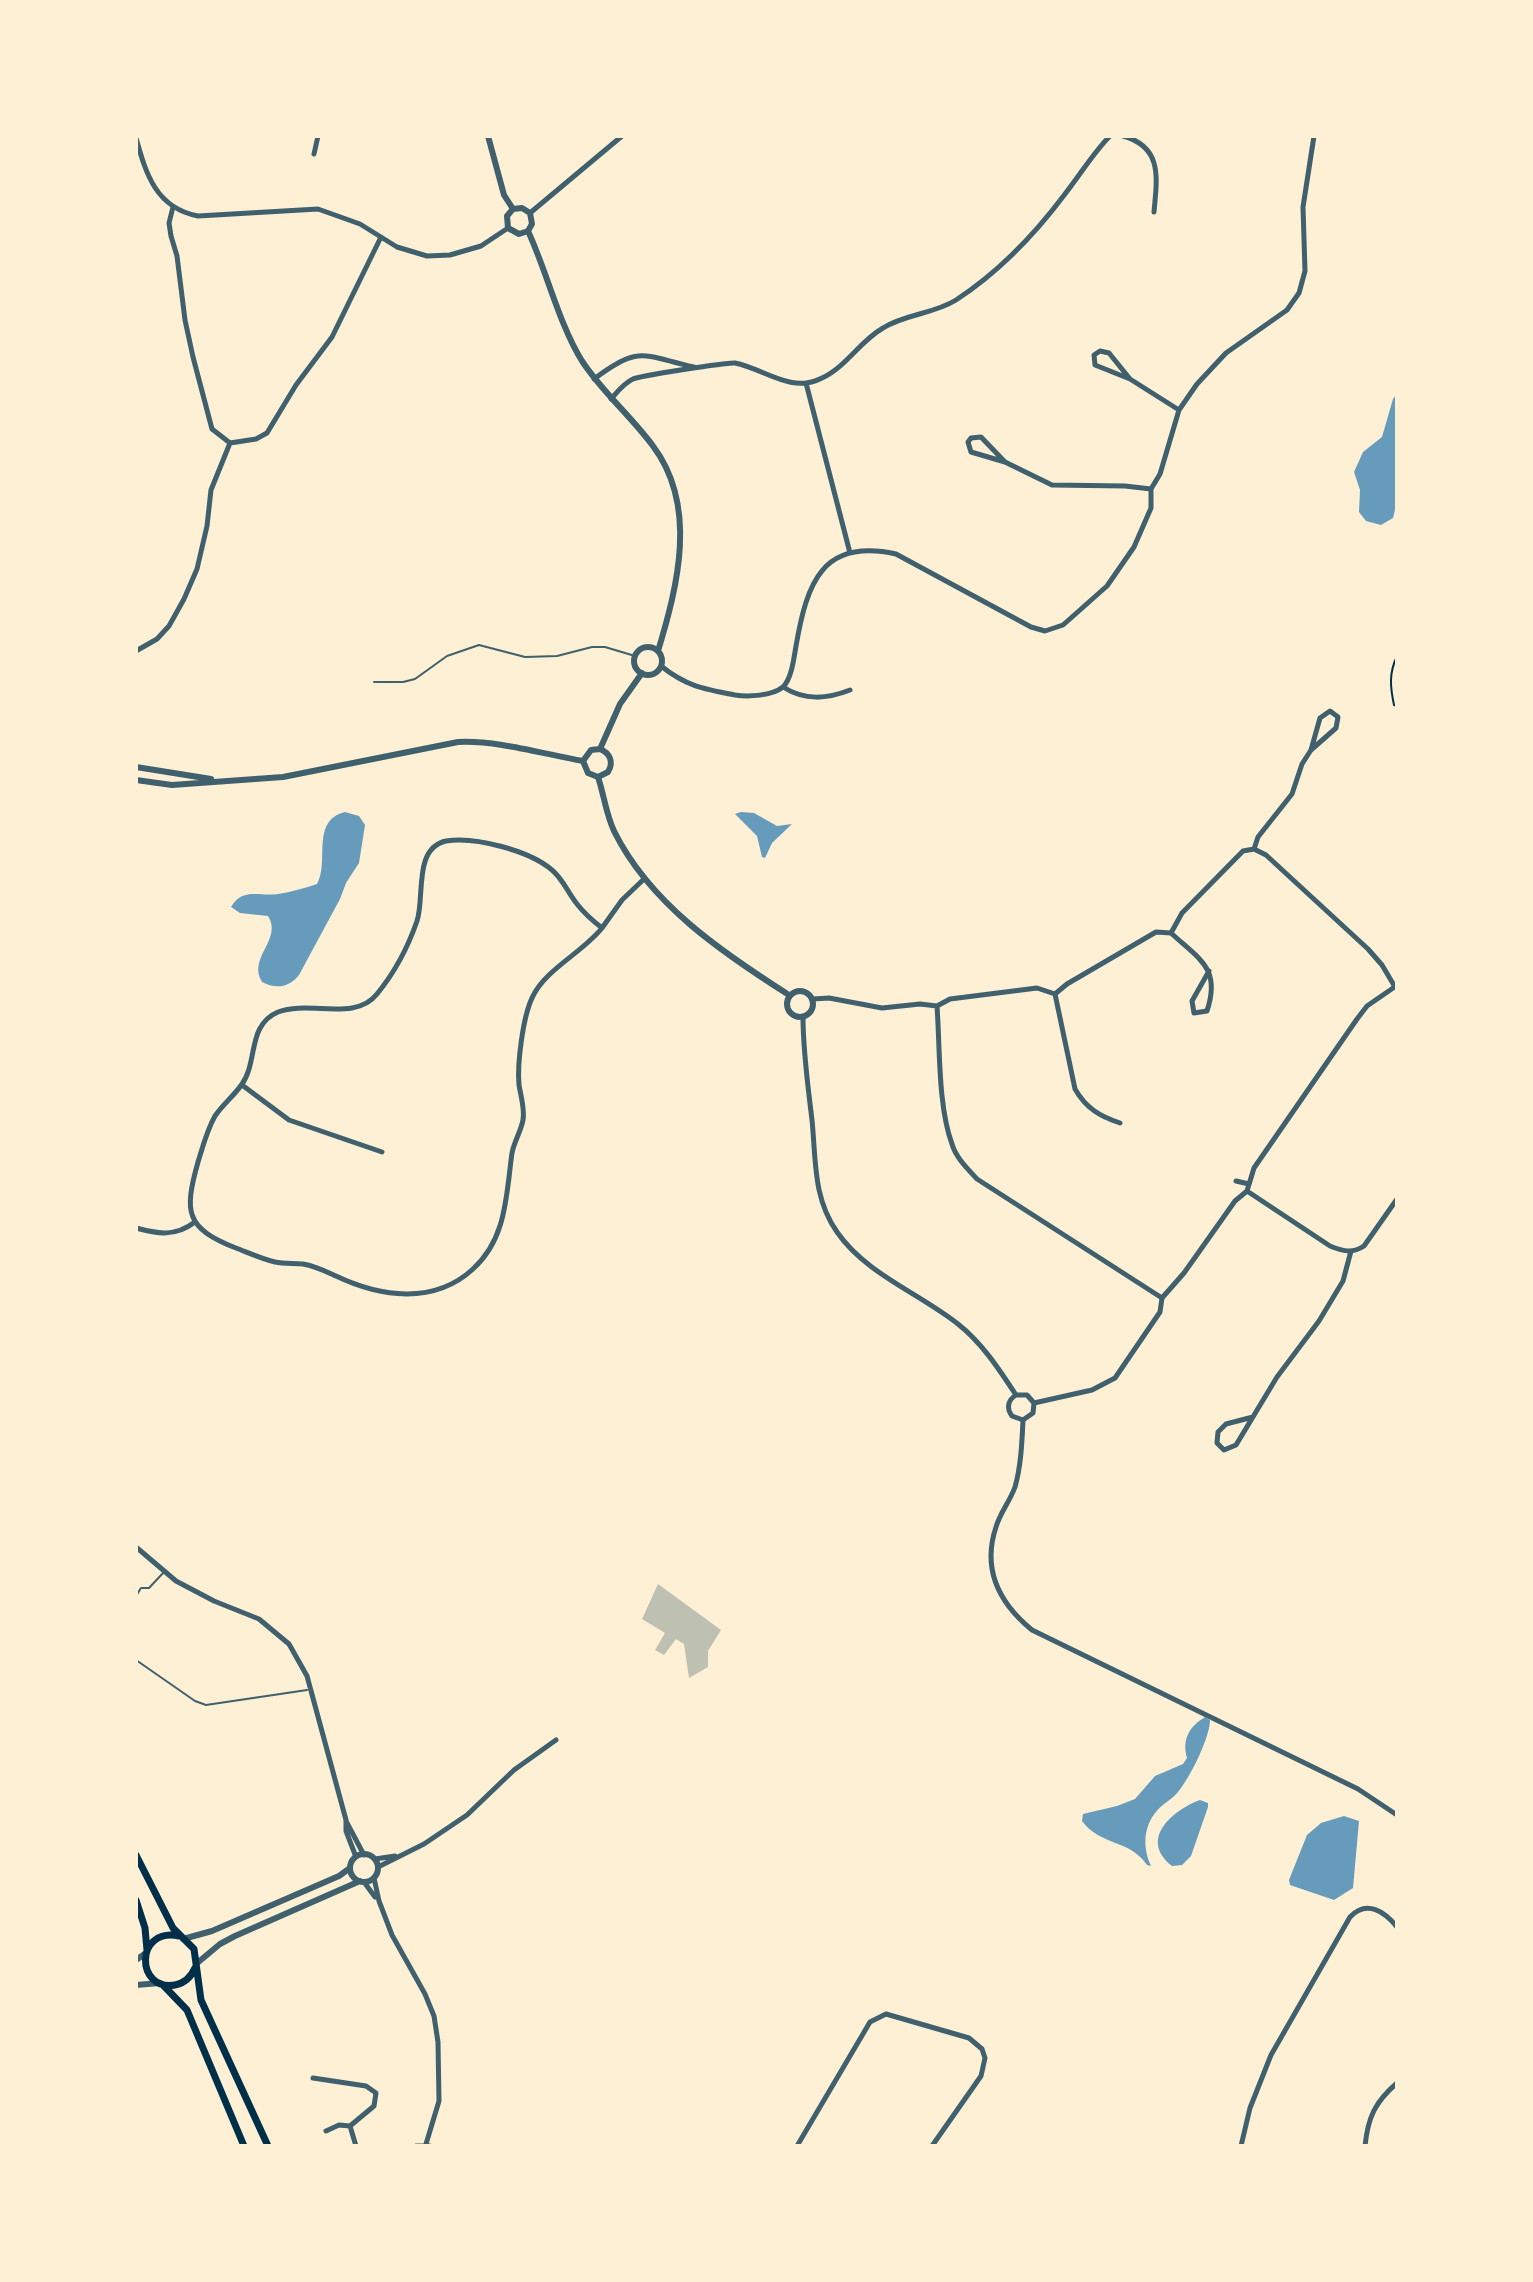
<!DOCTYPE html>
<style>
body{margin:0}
#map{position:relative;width:1533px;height:2282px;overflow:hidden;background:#fdf0d5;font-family:Arial,sans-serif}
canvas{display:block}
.frame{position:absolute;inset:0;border:138px solid #fdf0d5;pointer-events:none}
</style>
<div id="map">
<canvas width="1533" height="2282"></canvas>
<div class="frame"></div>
</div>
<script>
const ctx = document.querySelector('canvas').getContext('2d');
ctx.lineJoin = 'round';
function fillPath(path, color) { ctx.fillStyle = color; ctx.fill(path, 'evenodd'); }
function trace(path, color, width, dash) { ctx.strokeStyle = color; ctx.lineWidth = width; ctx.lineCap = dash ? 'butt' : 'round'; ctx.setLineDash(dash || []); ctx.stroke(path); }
fillPath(new Path2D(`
 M1397,394V472C1392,484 1399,501 1393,518L1381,525L1366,521L1359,512L1360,490L1354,472L1363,452L1382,437L1393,399Z
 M345,812L359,816L365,825L359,863L346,883L340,899L299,975C289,988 275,989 262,982C247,958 283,939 268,916L240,913L231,907C243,887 259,897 278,894C291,892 305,888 317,884C330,862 310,821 345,812Z
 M741,812L754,813L777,826L792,824L772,843L765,858L762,857L757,836L735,814Z
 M1205,1717L1210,1720C1210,1737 1190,1778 1178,1792C1174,1797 1169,1800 1164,1804C1144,1820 1141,1844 1151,1866L1147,1865C1130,1839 1100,1846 1082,1821L1083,1814L1117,1806L1135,1799L1155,1776L1183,1764L1187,1758C1182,1739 1189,1727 1205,1717Z
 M1200,1800L1208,1803V1807L1191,1856L1182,1865L1172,1866C1138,1839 1173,1810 1200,1800Z
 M1344,1816L1359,1821L1353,1888L1334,1900L1290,1885L1289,1880L1307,1835L1321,1823Z`), '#669bbc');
fillPath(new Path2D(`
 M658,1584L721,1630L708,1651V1667L689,1678L684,1644L676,1639L664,1655L655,1650L665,1633L642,1619Z`), '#bec0b2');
trace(new Path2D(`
 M1397,656C1389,673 1390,686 1394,705L1397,706`), '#003049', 2);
trace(new Path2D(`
 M374,682H403L415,679L447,656L479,645L525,657L557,656L592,647H605L635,656
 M136,1596L141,1588H149L164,1572
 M136,1660L195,1701L206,1705L307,1690`), '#3f606c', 2);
trace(new Path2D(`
 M1123,136C1163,147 1157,178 1154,212
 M136,138C146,174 156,208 198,216L318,209L360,224L397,247L427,256L450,255L481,246L508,228
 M314,154L318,136
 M173,207L169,223L171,236L177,256L185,320L193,357L212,429L230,443L256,439L267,433L296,385L332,337L381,237
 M530,213L622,136
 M594,379C640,344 643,356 694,367
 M1130,379L1109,353L1100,351L1094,355L1095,365L1130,379L1179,410
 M806,383L850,553
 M611,399C618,391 624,383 633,379C639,376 728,362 735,363C765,369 791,394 822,378C846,367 860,341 883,328C905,314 934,314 956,300C999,272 1035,234 1065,194C1080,175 1093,153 1110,136
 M1005,462L981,437L971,438L968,442L971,452L1005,462L1052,485L1125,486L1151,489
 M136,651L157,639L169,626L184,599L197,569L207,526L211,490L230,443
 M661,666C686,686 703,689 735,695C748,697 772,696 783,687C792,678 794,657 796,646C807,583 822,538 896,554L1031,627L1045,631L1063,625L1107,586L1134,547L1151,508V489L1160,474L1179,410L1197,384L1226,353L1287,310L1299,293L1305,271L1303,207L1314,136
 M783,687C805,701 827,699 850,690
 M1254,849L1258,837L1292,794L1302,764L1311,750L1320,718L1330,711L1338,717L1336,728L1311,750
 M602,928C583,952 545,970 533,996C523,1015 517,1064 519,1085C521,1097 525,1109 523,1120C521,1131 514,1142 512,1153C506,1195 507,1238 473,1269C434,1305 380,1297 336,1276C325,1271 315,1266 303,1264C294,1263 284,1264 275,1262C262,1259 249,1253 236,1248C185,1228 184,1212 198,1162C203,1146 207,1130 215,1116C223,1104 234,1096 242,1084C258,1062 247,1025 278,1012C309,1000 355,1022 377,994C395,972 408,947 417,921C425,898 413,848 446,841C475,836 530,851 552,870C563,879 568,893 577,904C584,913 593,921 602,928L622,900L645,878
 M1171,933C1200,960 1221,968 1207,1011L1194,1013L1192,1001L1209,971
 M1055,994L1075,1089C1086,1108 1099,1116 1120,1123
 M813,999L829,998L882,1008L920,1004L937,1006L950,999L1037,988L1055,994L1067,984L1156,932L1171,933L1182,913L1243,851L1254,849L1266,855L1368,949L1382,965L1395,987
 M937,1006C940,1047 938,1107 952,1144C956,1158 968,1169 977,1179L1162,1298
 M803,1017C803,1052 808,1086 812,1120C816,1160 813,1198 837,1232C866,1274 919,1293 958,1324C982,1343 999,1369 1016,1395
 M242,1085L289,1120L382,1152
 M1236,1181L1249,1184
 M1247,1191L1330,1246C1342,1251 1352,1254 1364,1246L1397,1199
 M136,1228C158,1234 175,1237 195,1222
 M1016,1395H1027L1034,1403L1033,1413L1023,1420
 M1016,1395C1008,1400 1006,1408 1012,1416L1023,1420
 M1034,1403L1092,1390L1115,1378L1160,1312L1162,1298L1184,1273L1235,1201L1247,1191L1254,1168L1357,1019L1367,1006L1396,986
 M1253,1417L1226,1424L1218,1432L1217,1443L1224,1450L1236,1445L1277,1377L1319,1321L1343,1281L1351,1251
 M1023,1420C1022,1442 1021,1466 1015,1487C1010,1501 1000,1513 996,1527C982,1569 999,1603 1032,1630L1358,1789L1397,1815
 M136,1547L176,1581L214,1601L259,1619L289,1644L307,1676L346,1820V1831L356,1857
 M346,1821L364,1855
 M375,1859L395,1856
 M378,1867L424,1844L467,1815L514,1770L556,1740
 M374,1878L379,1901L392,1935L425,1994L434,2016L438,2042L439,2101L426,2144
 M364,1882L375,1897
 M313,2078L366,2086L376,2093L374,2106L350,2126L356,2146
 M326,2131L339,2125L350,2126
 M416,2146H430
 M797,2146L870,2022L886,2014L969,2038L982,2049L985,2058L981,2076L932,2146
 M1241,2146L1250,2108L1271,2055L1350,1917C1367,1899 1385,1912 1397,1927
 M1365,2146C1368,2117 1375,2102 1397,2083`), '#3f606c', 5);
trace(new Path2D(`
 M488,136L504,195L513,209
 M513,209L507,216L508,228L519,234L528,231
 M513,209L522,208L530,213L532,224L528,231
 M528,231C547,272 559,324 582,361C603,393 631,416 653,446C698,506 678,585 658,651
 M634 661a14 14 0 1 1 28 0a14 14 0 1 1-28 0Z
 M600,749L620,704L642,673
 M583,761L588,773L598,777
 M583,761L591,750L600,749
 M136,767L211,779
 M598,777C604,795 606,814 614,831C650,904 723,953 789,995
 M598,777L608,772C614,762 610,753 600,749
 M136,780L172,785L283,777L458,742C497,740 543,754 583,761
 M787 1004a13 13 0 1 1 26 0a13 13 0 1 1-26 0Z
 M350 1868a14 14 0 1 1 28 0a14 14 0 1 1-28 0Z
 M183,1939L212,1931L339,1876L350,1868
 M136,1960L146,1953
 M196,1964L220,1944L235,1936L360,1881
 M136,1985L160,1983`), '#3f606c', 6);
trace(new Path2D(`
 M136,1855L173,1928L194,1949L201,2000L268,2146
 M136,1900L145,1928L147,1950
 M179,1936C134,1927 136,1992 175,1985C185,1983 191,1977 195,1968
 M163,1985L187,2010L244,2146`), '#003049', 7);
</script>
